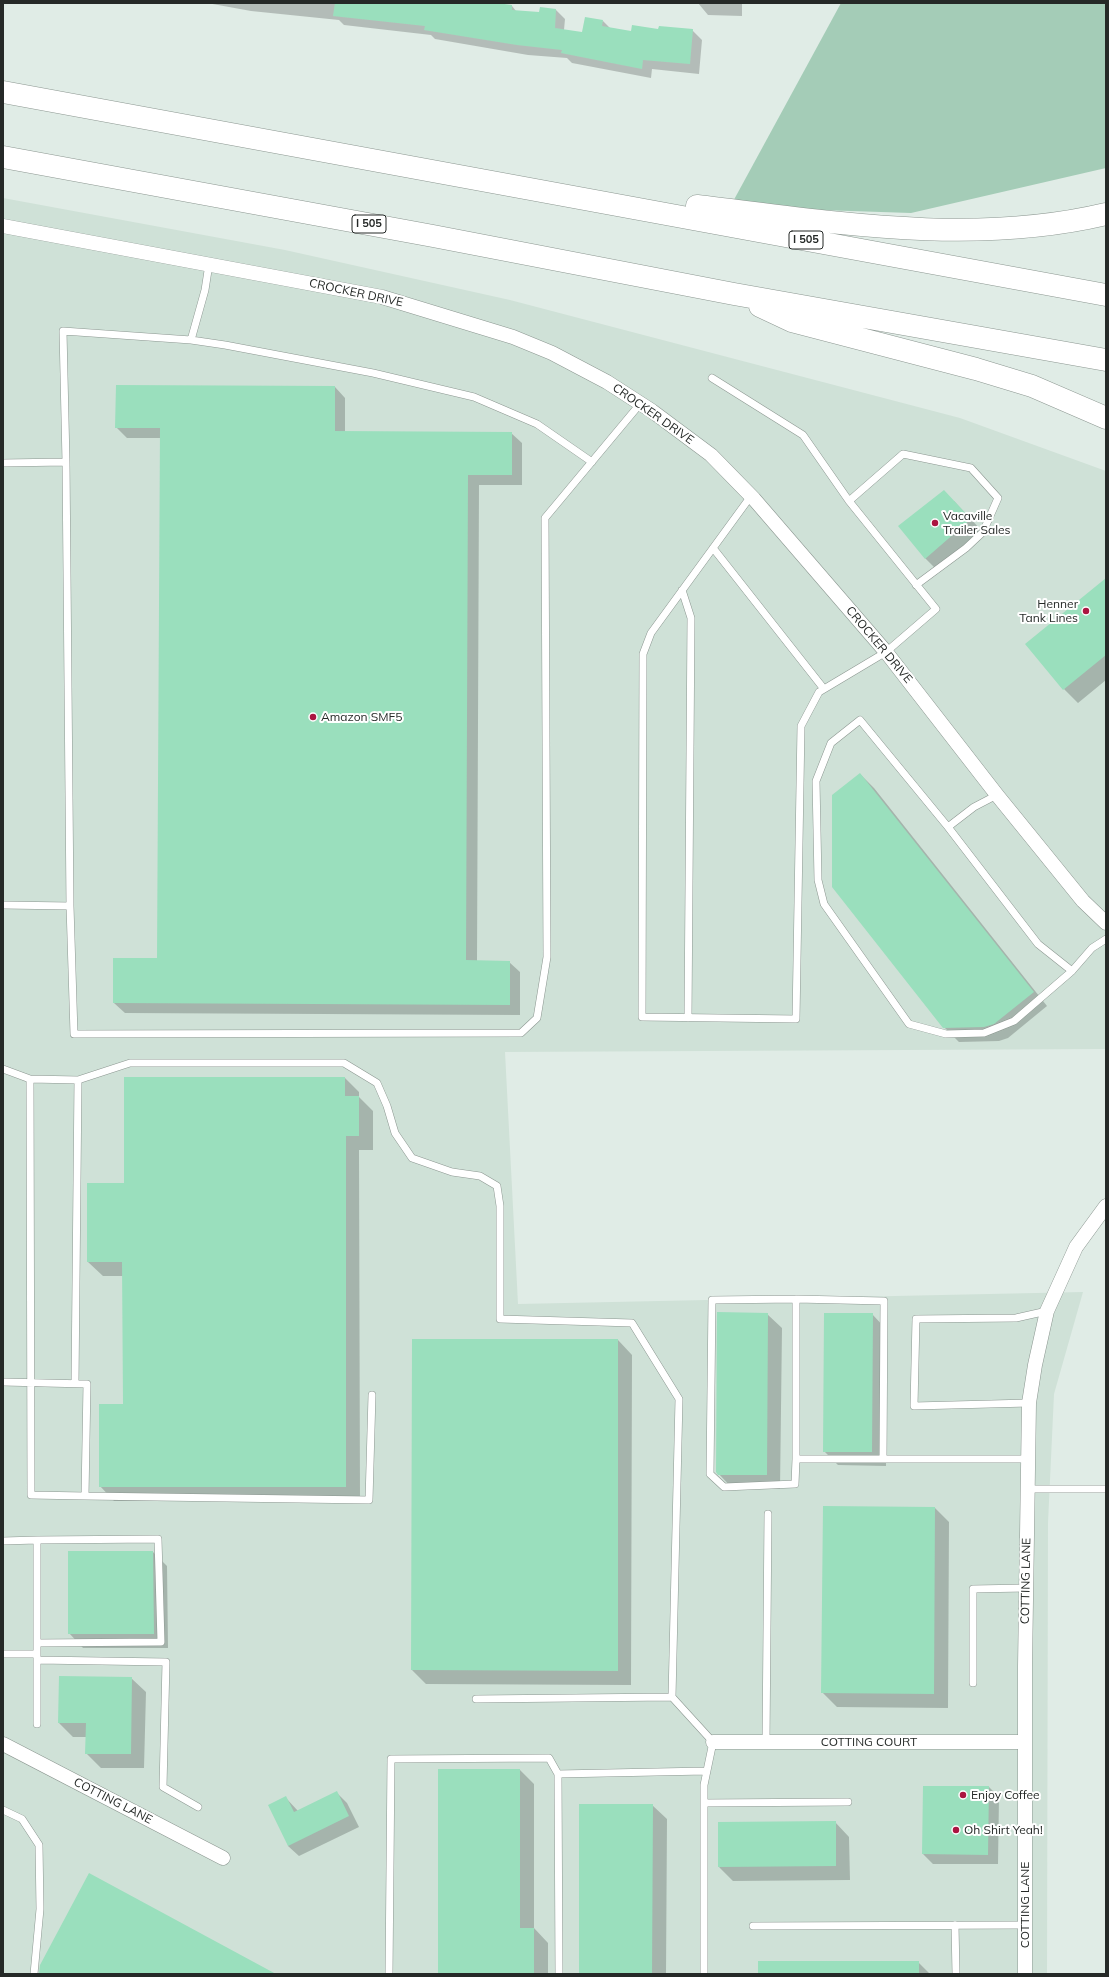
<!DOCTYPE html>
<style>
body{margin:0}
#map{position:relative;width:1109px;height:1977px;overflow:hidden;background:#e0ece6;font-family:Mulish,sans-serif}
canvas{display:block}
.frame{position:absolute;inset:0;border:4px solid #252927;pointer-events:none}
</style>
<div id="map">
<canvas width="1109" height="1977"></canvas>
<div class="frame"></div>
</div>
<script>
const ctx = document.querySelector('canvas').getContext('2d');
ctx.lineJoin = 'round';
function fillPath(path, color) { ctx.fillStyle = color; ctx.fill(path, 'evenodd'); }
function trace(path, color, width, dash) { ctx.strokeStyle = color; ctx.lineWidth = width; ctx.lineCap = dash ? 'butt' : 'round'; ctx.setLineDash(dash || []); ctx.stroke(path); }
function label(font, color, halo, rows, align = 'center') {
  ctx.font = font + ' Mulish,sans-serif'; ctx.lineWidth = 4; ctx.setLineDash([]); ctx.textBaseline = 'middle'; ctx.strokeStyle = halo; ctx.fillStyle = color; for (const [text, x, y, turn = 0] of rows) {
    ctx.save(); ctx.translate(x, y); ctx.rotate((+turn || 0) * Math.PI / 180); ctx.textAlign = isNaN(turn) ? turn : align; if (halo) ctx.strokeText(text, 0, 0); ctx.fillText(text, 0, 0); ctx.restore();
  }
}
fillPath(new Path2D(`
 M3,198L285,250L510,300L960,418L1106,471V1049L505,1052L518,1304L1083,1292L1054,1394L1048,1523L1047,1974H3Z`), '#cfe1d7');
fillPath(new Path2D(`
 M841,3H1106V168L911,213L730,207Z`), '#a4ccb7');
fillPath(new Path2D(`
 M207,3H491L512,6L516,11L540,13L556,10L565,19L564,30L583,33L603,21L610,28L632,32L692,30L702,40L699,74L652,69L651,78L572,63L567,58L528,55L435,39L431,35L344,25L339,20L251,11Z
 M698,3H742V16L708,15Z
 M335,387L345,398V432L511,433L522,443V485H479L477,961L509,962L520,972V1015L125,1013L114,1003L158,959L161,438H127L116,427Z
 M954,501L981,530L936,569L925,558Z
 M1106,579V680L1078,703L1064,689Z
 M860,774L874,788L1047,1006L1008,1038L999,1041L959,1042L944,1027Z
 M345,1078L359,1092V1097L373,1111V1150H359L360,1501H114L100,1486L124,1405L123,1276H103L88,1262L125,1184Z
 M767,1314L782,1328L780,1489H733L717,1472Z
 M872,1314L886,1329V1466L838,1465L824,1451Z
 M618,1340L632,1355L631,1685L426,1684L412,1670Z
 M935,1508L949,1522L948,1708L837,1707L822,1692Z
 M153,1552L167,1566L168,1648H83L69,1633Z
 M131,1678L146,1692L144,1768H101L86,1753L87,1737H73L59,1723Z
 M520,1770L534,1784V1928L548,1943V1974H439Z
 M989,1787L999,1797L998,1864H933L923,1854Z
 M337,1793L347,1803L359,1827L299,1856L288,1846L285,1797L298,1811Z
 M652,1805L667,1819L666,1974H580Z
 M835,1822L849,1837L850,1880L733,1881L719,1867Z
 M918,1962L930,1974H783Z`), '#0003');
fillPath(new Path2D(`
 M335,3H497L512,5V10L539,12L540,7L556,9L555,28L582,32L585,17L603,20L602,26L631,31L632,25L658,29L659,26L693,29L690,64L643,60L642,69L561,53L562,50L517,45L424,30L425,26L333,16Z
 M116,385L335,386V431L512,432V475H468L466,960L510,961V1005L113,1003V958H157L160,428H115Z
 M944,490L971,519L925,559L898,526Z
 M1106,578V655L1063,690L1025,644Z
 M860,773L1034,992L994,1024L984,1027L943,1028L832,887V795Z
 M124,1077H345V1096H359V1136H346V1487H99V1404H123L122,1262H87V1183H124Z
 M717,1312L768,1313L767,1475H718L716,1472Z
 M824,1313H873L872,1452H823Z
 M412,1339H618V1671L411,1670Z
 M823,1506L935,1507L934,1694L821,1693Z
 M68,1551H153L154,1634H68Z
 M59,1676L132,1677L131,1754H85L86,1723H58Z
 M438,1769H520V1928H534V1974H438Z
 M923,1786H989L988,1855L922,1854Z
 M337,1791L349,1816L288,1846L268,1805L286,1796L294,1812Z
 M579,1804H653L652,1974H579Z
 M836,1821V1866L718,1867V1822Z
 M89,1873L276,1974H39L40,1965Z
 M758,1961H919V1974H758Z`), '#9adfbd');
const lane = new Path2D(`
 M191,340L205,290L209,264
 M712,378L803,435L849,501
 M66,462L70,906
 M3,463L66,462L63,331L191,340L225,345L373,373L474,397L537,424L592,462
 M751,496L651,633L643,654L642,1017L796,1019L801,726L819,692L886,652L936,609L849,501L903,454L971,468L998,498L983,532L966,548L916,585
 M713,548L824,689
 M682,590L691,618L688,1018
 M948,827L974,807L997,795
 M3,905L70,906L74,1034L521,1033L537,1018L547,957L545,518L640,404
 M1072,971L1038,944L948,827L860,720L831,743L816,781L818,880L824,904L909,1024L946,1034L984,1033L1014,1021L1072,971L1092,948L1106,939
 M3,1069L30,1079L31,1495L85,1496
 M30,1079L78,1080L75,1383
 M78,1080L130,1063H344L377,1083L387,1106L395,1133L412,1158L452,1172L480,1176L497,1186L500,1206V1319L632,1323L679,1399L672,1697
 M796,1299L884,1301L883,1459
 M3,1382L87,1384L85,1496L369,1500L372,1395
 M1029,1403L914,1406L916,1319L1016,1318L1047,1311
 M796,1459L795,1484L724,1487L710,1474L712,1300L796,1299V1459H1028
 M1027,1489H1106
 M37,1540L158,1539L161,1642L37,1643
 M3,1541L37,1540V1654
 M3,1654H37V1724
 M37,1660L166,1662L163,1787L198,1807
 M973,1683V1589L1026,1588
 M476,1699L672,1697L713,1742L704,1785V1974
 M766,1742L768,1514
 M558,1774L559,1974
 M704,1803L848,1802
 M3,1810L22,1819L39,1845L40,1909L34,1974
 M955,1925L956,1974
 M753,1926L1025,1925
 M389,1974L391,1759L549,1758L558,1774L706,1771`);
const street = new Path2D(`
 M3,226L382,297L513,337L552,353L607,382L652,411L711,455L754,499L886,652L997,795L1083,901L1106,923
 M713,1742H1025
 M3,1744L223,1858
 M1025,1974V1666L1029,1403L1035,1365L1047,1311L1076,1247L1106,1206`);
const highway = new Path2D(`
 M3,92L1106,295
 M3,157L433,236L734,294L1106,360
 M697,206C832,222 971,246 1106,214
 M760,306L792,321L976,369L1032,386L1106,418`);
trace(lane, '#8c9791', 8);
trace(street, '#8c9791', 15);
trace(highway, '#8c9791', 23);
trace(lane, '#fff', 7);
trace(street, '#fff', 14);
trace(highway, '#fff', 22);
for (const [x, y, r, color] of [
 [935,523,4,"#ab1541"],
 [1086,611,4,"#ab1541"],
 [313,717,4,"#ab1541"],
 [963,1795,4,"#ab1541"],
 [956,1830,4,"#ab1541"]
]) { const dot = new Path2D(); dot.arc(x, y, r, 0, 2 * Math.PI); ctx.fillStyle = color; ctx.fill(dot); trace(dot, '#fff', 1.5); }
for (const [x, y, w] of [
 [369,224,34],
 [806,240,34]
]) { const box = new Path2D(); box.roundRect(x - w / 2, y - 9, w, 18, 3); ctx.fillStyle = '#fff'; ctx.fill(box); trace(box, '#252927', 1); }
label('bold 11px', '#252927', null, [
 ["I 505",369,224],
 ["I 505",806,240]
]);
label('12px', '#252927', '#fff', [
 ["CROCKER DRIVE",356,293,12],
 ["CROCKER DRIVE",653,414,35],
 ["CROCKER DRIVE",879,645,50],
 ["COTTING LANE",1026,1581,-89],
 ["COTTING COURT",869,1742],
 ["COTTING LANE",113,1801,27],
 ["COTTING LANE",1025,1905,-90]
]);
label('12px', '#252927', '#fff', [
 ["Vacaville",943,516],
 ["Trailer Sales",943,530],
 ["Henner",1078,604,"right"],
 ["Tank Lines",1078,618,"right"],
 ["Amazon SMF5",321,717],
 ["Enjoy Coffee",971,1795],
 ["Oh Shirt Yeah!",964,1830]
], 'left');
</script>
